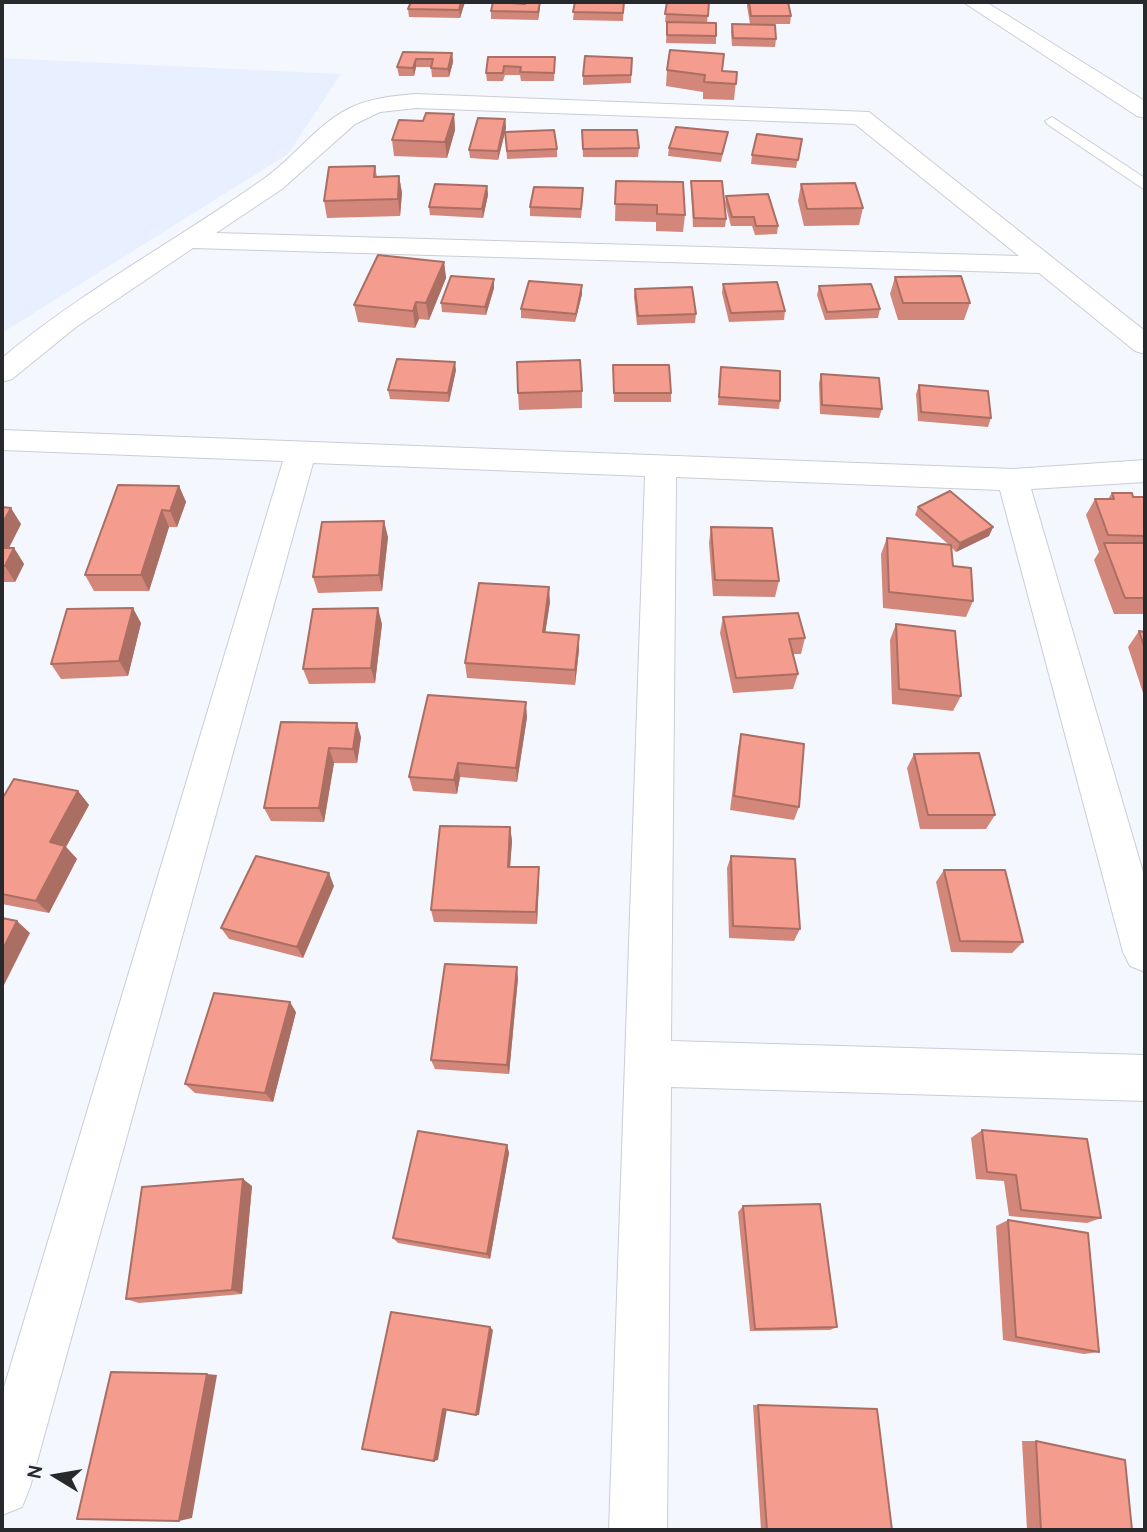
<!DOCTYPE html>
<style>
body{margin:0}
#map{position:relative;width:1147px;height:1532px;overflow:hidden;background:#f4f7fd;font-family:Cabin,sans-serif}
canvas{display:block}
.frame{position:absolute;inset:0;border:4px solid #28292c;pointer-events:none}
.north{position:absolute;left:21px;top:1441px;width:70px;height:70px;-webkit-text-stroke:5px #f4f7fd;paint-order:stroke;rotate:281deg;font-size:19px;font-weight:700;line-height:28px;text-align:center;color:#28292c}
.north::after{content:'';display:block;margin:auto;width:24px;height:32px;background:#28292c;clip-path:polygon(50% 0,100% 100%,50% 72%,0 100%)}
</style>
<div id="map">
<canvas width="1147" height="1532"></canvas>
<div class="frame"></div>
<div class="north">N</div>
</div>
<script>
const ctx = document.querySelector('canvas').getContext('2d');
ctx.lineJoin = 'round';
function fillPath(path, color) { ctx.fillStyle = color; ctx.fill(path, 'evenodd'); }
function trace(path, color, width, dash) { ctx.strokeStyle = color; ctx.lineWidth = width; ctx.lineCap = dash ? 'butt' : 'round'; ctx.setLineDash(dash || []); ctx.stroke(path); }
fillPath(new Path2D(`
 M2,58L341,74L288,154L2,333Z`), '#e8f0ff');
const lane = new Path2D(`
 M1052,117L1145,178V190L1047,124L1045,121Z`);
const street = new Path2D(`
 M963,2H986L1145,101V118L1137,116Z
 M416,94L869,112L1145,331V354L1135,351L1039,273L193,248L76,327L12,379L2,382V358C83,290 176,241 262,180C293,159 315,126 348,109C369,98 393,96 416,94ZM416,108L855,124L1019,256L216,233L282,189L355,124L380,112Z
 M2,430L1013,469L1145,460V482L1031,489L1145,879V972L1130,966L1123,952L1000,490L676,477L671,1041L1145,1055V1101L671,1087L667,1530H609L645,476L313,463L30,1487L22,1507L2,1515V1394L283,461L2,450Z`);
trace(lane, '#c9cdd5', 2);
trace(street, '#c9cdd5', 2);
fillPath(lane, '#fff');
fillPath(street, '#fff');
fillPath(new Path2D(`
 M465,2L460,18L409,17L408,9Z
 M575,2L607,3L624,2L623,21L573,20Z
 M667,2H709L707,23L716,36V44L666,43L667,22H665Z
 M747,2H788L791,16L790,24H750L747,6Z
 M513,3L540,8L538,20L491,19V11Z
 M732,24L776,39L775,47L732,46L731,32Z
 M403,52L452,53L453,62L449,77H432L431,67H416L414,76H399L397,67Z
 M488,57H555L554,81H521L520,75H505L503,81H487L486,73Z
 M632,58L631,83L583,85V76Z
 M667,70L737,72L734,100L703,99V92L666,86Z
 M454,114L455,130L447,158L394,156L392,140Z
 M505,119L506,128L498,160L470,158L469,150Z
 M582,130L639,148L638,157H583Z
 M505,132L557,149V157L507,159Z
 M728,132L721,162L668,156L669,148Z
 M802,139L796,168L751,164L752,155Z
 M375,166L377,177L399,176L402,193L400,216L327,218L324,201Z
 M616,181L685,215L683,232L656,231V222L615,221Z
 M691,181L726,219L725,227H693L691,190Z
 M801,184L863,208L859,225L804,226L798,201Z
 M487,186L488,195L483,218L430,215L429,207Z
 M726,196L778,226L777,234L755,235L752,226H731L725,204Z
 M583,197L581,218L530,216V207Z
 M444,262L446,278L429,320L419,319L415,328L358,322L354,305Z
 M895,277L970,303L964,320H898L890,294Z
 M494,279V288L486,315L442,312L441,303Z
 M723,284L785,311L784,320L729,322L722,293Z
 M819,286L880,309L878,318L825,320L817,295Z
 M635,289L696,314L695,323L637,325L634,297Z
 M582,294L575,322L521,318V309Z
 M613,365L671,393V402H614Z
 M721,367L780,401L779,409L718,405Z
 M456,370L449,402L390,399L388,390Z
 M821,374L882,409L879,418L820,414L819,383Z
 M919,385L991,418L988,427L918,421L916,394Z
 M582,391V408L519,410L518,393Z
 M179,486L186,502L177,527H169L149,591H94L85,575Z
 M1112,493L1133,497H1145V614H1114L1094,560L1099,552L1086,515L1095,499H1108Z
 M2,507L21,524L9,548H14L24,564L15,582H2Z
 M918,507L993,527L989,536L956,552L951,547L953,566L973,601L966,617L883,608L881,554L887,538L948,544L915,515Z
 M711,527L779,581L775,597L713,596L709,543Z
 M388,537L382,591L318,593L313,577Z
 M550,602L545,632L579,650L575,685L467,678L465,663Z
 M723,617L805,638L801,654H793L798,674L793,689L733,693L720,633Z
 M141,623L128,676L61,679L51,664Z
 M382,624L375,683L309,684L303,669Z
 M896,624L961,696L953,711L892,704L890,640Z
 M1139,631L1145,632V699L1128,647Z
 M527,717L517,782L460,777L457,794L413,791L409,777Z
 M281,722L361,737L357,763H334L324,822L271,821L264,808Z
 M741,734L799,807L794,820L730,810L738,748Z
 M914,754L995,815L986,829H920L907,768Z
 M78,791L89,805L66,847L77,859L49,913L2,904V799Z
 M510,827L512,841L510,867L539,880L537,924L434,922L431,910Z
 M731,856L800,929L794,941L729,938L727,868Z
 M944,870L1023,942L1012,953L951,952L936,882Z
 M334,886L303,958L229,939L221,928Z
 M518,978L509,1074L435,1069L431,1060Z
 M296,1012L273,1102L195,1093L185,1084Z
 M982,1130L1101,1218L1087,1223L1009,1216L1004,1181L976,1179L971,1138Z
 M507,1145L509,1153L490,1259L398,1243L393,1238Z
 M252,1186L242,1294L139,1303L126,1299Z
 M743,1206L837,1327L830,1330L750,1331L738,1212Z
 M1008,1220L1099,1352L1084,1354L1003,1340L996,1226Z
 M753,1405H758L892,1530H761Z
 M1022,1441H1036L1132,1530H1027Z`), '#d2877a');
fillPath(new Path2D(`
 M461,2H465L460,18L459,10Z
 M540,2V8L538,20V12Z
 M452,53L453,62L449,77L448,69Z
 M416,59V67L414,76L413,68Z
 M454,114L455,130L447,158L445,142Z
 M505,119L506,128L498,160V151Z
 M399,176L402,193L400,216L398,199Z
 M487,186L488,195L483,218L482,209Z
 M444,262L446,278L429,320L426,303Z
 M494,279V288L486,315L485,307Z
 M582,285V294L575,322L576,314Z
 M416,302L419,319L415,328L413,311Z
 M455,362L456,370L449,402L448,393Z
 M179,486L186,502L177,527L170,511Z
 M11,508L21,524L2,561V524Z
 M162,510L169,527L149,591L141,575Z
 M384,521L388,537L382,591L379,575Z
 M993,527L989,536L956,552L960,543Z
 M14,548L24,564L15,582L5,566Z
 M549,587L550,602L543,648V632Z
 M133,608L141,623L128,676L119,661Z
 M378,608L382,624L375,683L371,668Z
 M579,635V650L575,685V670Z
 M526,702L527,717L517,782L516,768Z
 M357,723L361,737L357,763L353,749Z
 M329,748L334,763L324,822L319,808Z
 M458,763L460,777L457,794L454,780Z
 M78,791L89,805L66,847L77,859L49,913L36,901L50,842Z
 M510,827L512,841L509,880L508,867Z
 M539,867V880L537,924L536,912Z
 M329,873L334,886L303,958L297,947Z
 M17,921L30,933L2,989V951Z
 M517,967L518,978L509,1074L507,1065Z
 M290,1002L296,1012L273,1102L265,1093Z
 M507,1145L509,1153L490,1259L487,1254Z
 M243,1179L252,1186L242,1294L232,1290Z
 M490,1327L493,1330L479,1415H476Z
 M207,1374L217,1375L192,1518L179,1521Z
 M443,1409H447L438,1460L434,1461Z`), '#ab6e63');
const building = new Path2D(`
 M411,2H461L459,10L408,9Z
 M493,2H512V3L525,4V2H540L538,12L491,11Z
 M575,2L607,3V2H624L623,13L573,12Z
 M667,2H709L708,16L665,14Z
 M749,2H788L791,16H751Z
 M667,22L716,23V36L667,35Z
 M732,24L775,25L776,39L733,38Z
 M670,50L724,54L722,71L737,72L736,84L704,82L705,75L667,70Z
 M403,52L452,53L448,69L431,68L433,59H416L413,68L397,67Z
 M585,56L632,58L631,75L583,76Z
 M488,57H555L554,73L520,72L521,67L504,66L503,73H486Z
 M426,113L454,114L445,142L392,140L399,120L423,121Z
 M478,118L505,119L498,151L469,150Z
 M676,127L728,132L722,154L669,148Z
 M554,130L557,149L507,151L505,132Z
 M582,130H637L639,148L583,149Z
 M757,134L802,139L798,160L752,155Z
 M375,166L374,177L399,176L398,199L324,201L329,167Z
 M616,181L683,182L685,215L657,214V205L615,204Z
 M691,181H722L726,219L694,218Z
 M855,183L863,208L807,209L801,184Z
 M435,184L487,186L482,209L429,207Z
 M534,187L583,188L581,209L530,207Z
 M768,194L778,226H756L754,217H732L726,196Z
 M378,255L444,262L426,303L416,302L413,311L354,305Z
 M451,276L494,279L485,307L441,303Z
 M961,276L970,303H903L895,277Z
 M529,281L582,285L576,314L521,309Z
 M777,282L785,311L731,313L723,284Z
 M871,284L880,309L827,312L819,286Z
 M692,287L696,314L638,316L635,289Z
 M397,359L455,362L448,393L388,390Z
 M580,360L582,391L518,393L517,362Z
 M613,365H669L671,393H614Z
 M721,367L780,371V401L719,397Z
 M821,374L879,378L882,409L822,405Z
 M919,385L988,391L991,418L921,412Z
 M118,485L179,486L170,511L162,510L141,575H85Z
 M950,491L993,527L960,543L918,507Z
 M1112,493H1132L1133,497H1145V536L1108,535L1095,499H1114Z
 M2,507L11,508L2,524Z
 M384,521L379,575L313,577L322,522Z
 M711,527L772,528L779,581L715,580Z
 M887,538L951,545L953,566L971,568L973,601L889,592Z
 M1104,543H1145V598H1125Z
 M2,548H14L5,566H2Z
 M479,583L549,587L543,632L579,635L575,670L465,663Z
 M133,608L119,661L51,664L67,609Z
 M378,608L371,668L303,669L313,609Z
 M798,613L805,638L789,639L798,674L736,678L723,617Z
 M896,624L955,631L961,696L899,689Z
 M1139,631L1145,632V649Z
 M428,695L526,702L516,768L458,763L454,780L409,777Z
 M281,722L357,723L353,749L329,748L319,808H264Z
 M741,734L804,744L799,807L734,796Z
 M979,753L995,815H928L914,754Z
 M14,779L78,791L50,842L65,846L36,901L2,894V799Z
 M440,826L510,827L508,867H539L536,912L431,910Z
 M256,856L329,873L297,947L221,928Z
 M731,856L795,859L800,929L733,926Z
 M944,870H1005L1023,942L960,941Z
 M2,918L17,921L2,951Z
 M445,964L517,967L507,1065L431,1060Z
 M214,993L290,1002L265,1093L185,1084Z
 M982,1130L1087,1139L1101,1218L1021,1210L1016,1175L987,1172Z
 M418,1131L507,1145L487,1254L393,1238Z
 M243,1179L232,1290L126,1299L142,1187Z
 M820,1204L837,1327L755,1329L743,1206Z
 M1008,1220L1088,1233L1099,1352L1016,1337Z
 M391,1312L490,1327L476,1415L443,1409L434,1461L362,1449Z
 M111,1372L207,1374L179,1521L77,1519Z
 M758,1405L877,1409L892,1530H767Z
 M1036,1441L1125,1460L1132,1530H1041Z`);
fillPath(building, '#f49d8e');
trace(building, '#ab6e63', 2);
</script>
